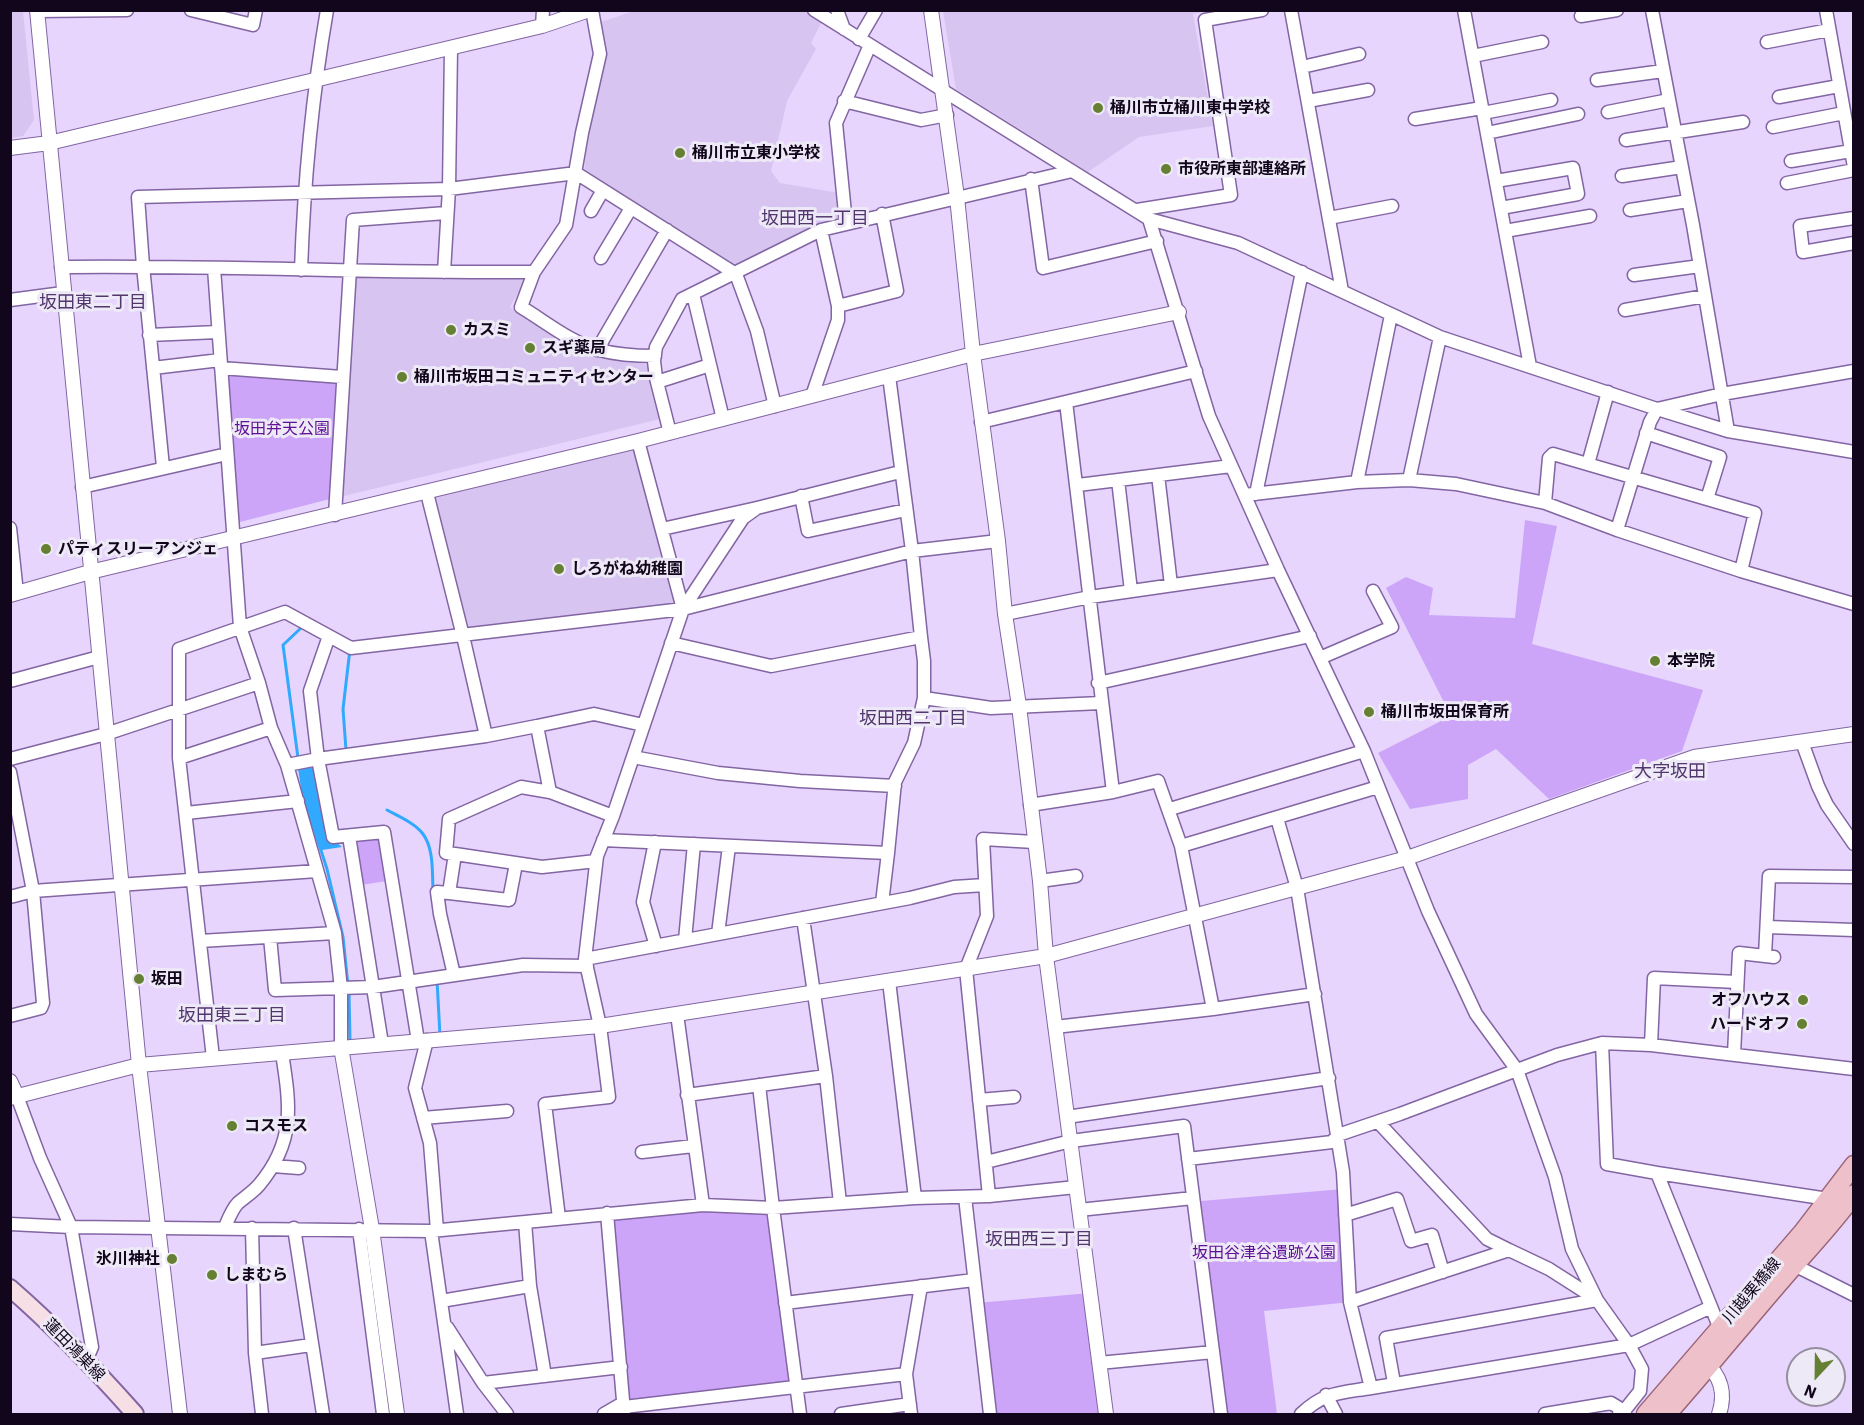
<!DOCTYPE html>
<meta charset="utf-8">
<style>
body{margin:0}
#map{position:relative;width:1864px;height:1425px;overflow:hidden;background:#e7d5fe;font-family:"IBM Plex Sans",sans-serif}
canvas{display:block}
.frame{position:absolute;inset:0;border:12px solid #11061c;pointer-events:none}
.north{position:absolute;left:1786px;top:1347px;width:60px;height:60px;box-sizing:border-box;background:#eee9f6;border:2px solid #968e9f;border-radius:50%;rotate:202deg;font-size:16px;font-weight:700;line-height:24px;text-align:center;color:#11061c}
.north::after{content:'';display:block;margin:auto;width:21px;height:27px;background:#668033;clip-path:polygon(50% 0,100% 100%,50% 72%,0 100%)}
</style>
<div id="map">
<canvas width="1864" height="1425"></canvas>
<div class="frame"></div>
<div class="north">N</div>
</div>
<script>
const ctx = document.querySelector('canvas').getContext('2d');
ctx.lineJoin = 'round';
function fillPath(path, color) { ctx.fillStyle = color; ctx.fill(path, 'evenodd'); }
function trace(path, color, width, dash) { ctx.strokeStyle = color; ctx.lineWidth = width; ctx.lineCap = dash ? 'butt' : 'round'; ctx.setLineDash(dash || []); ctx.stroke(path); }
function label(font, color, halo, rows, align = 'center') {
  ctx.font = font + ' "IBM Plex Sans","Noto Sans JP",sans-serif'; ctx.lineWidth = 6; ctx.setLineDash([]); ctx.textBaseline = 'middle'; ctx.strokeStyle = halo; ctx.fillStyle = color; for (const [text, x, y, turn = 0] of rows) {
    ctx.save(); ctx.translate(x, y); ctx.rotate((+turn || 0) * Math.PI / 180); ctx.textAlign = isNaN(turn) ? turn : align; if (halo) ctx.strokeText(text, 0, 0); ctx.fillText(text, 0, 0); ctx.restore();
  }
}
fillPath(new Path2D(`
 M637,10L804,11L822,21L811,43L816,49L787,101L771,171L780,183L839,193L842,212L838,219L822,224L733,266L584,173L587,135L605,50L598,23Z
 M10,11H23L34,120L23,136L11,138Z
 M943,11H1207L1193,14L1213,126L1139,137L1088,172L956,89Z
 M353,275L528,276L510,307L586,352L648,365L660,419L340,497Z
 M638,441L683,609L463,636L427,493Z`), '#d8c4f1');
fillPath(new Path2D(`
 M225,372L338,380L330,499L236,523Z
 M1525,520L1557,526L1532,644L1703,690L1682,751L1549,799L1496,749L1468,765V799L1410,809L1378,753L1451,716L1386,588L1406,577L1433,588L1429,615L1515,618Z
 M375,836L381,839L387,881L361,885L354,844L356,841Z
 M1343,1189L1350,1302L1264,1311L1277,1414H1223L1201,1201Z
 M773,1208L796,1387L624,1407L607,1213Z
 M1090,1293L1106,1414H990L977,1303Z`), '#cca5f9');
fillPath(new Path2D(`
 M300,768H314L328,835L342,847L322,850L305,800Z`), '#31a9fe');
trace(new Path2D(`
 M346,750L343,709L350,649
 M298,758L283,645L301,628
 M299,765L304,798L327,869L343,937L348,986
 M387,810C398,816 415,823 423,834C434,849 432,872 433,889
 M435,917L443,951
 M437,980L440,1036
 M348,1041L350,1040L349,992`), '#31a9fe', 3);
const minor = new Path2D(`
 M191,10L253,25L256,10
 M814,10L1149,219L1238,243L1440,337L1657,409L1728,431L1854,452
 M837,10L844,29
 M1291,10L1342,291
 M1464,10L1530,366
 M1652,10L1693,225L1728,431
 M1826,10L1854,167
 M37,11L127,10
 M1581,16L1617,10
 M542,26L543,10
 M859,39L876,10
 M1767,42L1829,30
 M1473,56L1542,42
 M1302,67L1359,54
 M1597,80L1663,71
 M1779,97L1839,86
 M844,101L921,120L947,115
 M1308,101L1368,90
 M1608,112L1669,100
 M1483,113L1551,100
 M1415,119L1482,108
 M1773,127L1844,113
 M1487,133L1578,114
 M1626,140L1743,122
 M1791,161L1851,151
 M1622,176L1682,167
 M1031,179L1043,268L1157,241
 M1496,181L1573,168L1578,194L1501,208
 M1787,183L1854,170
 M1137,210L1231,195L1205,20L1262,10
 M1630,210L1688,201
 M591,211L603,190
 M1329,218L1392,206
 M1854,218L1800,226L1803,252L1854,243
 M1149,219L1209,416L1278,570L1364,751L1428,911L1476,1014L1517,1070L1555,1177L1572,1249L1597,1300L1629,1345L1642,1369L1640,1391L1624,1411L1611,1403L1545,1414
 M846,223L836,123L870,45
 M1505,231L1590,216
 M601,258L631,208
 M61,267C218,265 376,273 534,272L566,225L582,133L600,54L592,10
 M214,268L240,627L259,683L271,728L287,765L335,933L341,989V1047
 M301,270C304,183 312,97 327,10
 M444,272L449,189L451,48
 M534,272L521,307C546,322 571,343 599,350C618,355 636,356 655,356
 M1634,275L1700,266
 M693,294L723,419
 M10,300L63,293
 M838,306L897,291L882,214
 M1625,310L1705,296
 M149,335L218,332
 M597,350L667,230
 M153,368L220,360
 M221,368L342,377
 M657,382L710,365
 M812,396L838,320V306L821,230
 M1066,402L1113,792
 M981,422L1196,371
 M670,433L656,378L654,361L656,347L682,299L821,230L1072,171
 M1646,433L1720,457L1707,499
 M638,441L683,609
 M1588,464L1608,392
 M163,467L143,266L138,197L449,189L576,173L736,274L757,331L775,406
 M1158,475L1171,585
 M1118,480L1131,591
 M1409,480L1440,337
 M1357,482L1391,315
 M1078,485L1231,466
 M82,487L227,454
 M427,493L463,636L486,736
 M1256,494L1302,272
 M1245,495L1357,482L1409,480L1456,484L1545,503L1617,530L1741,571L1854,604
 M801,496L808,531L906,510
 M1545,503L1549,458L1553,454L1755,513L1741,571
 M335,515L353,220L446,213
 M10,528L17,593
 M662,529L757,508L900,472
 M1617,530L1650,422L1657,409L1722,394L1854,371
 M1005,614L1090,597L1278,570
 M329,636L310,691L318,759L333,837L384,832L418,1041
 M671,643L771,666L921,637L912,551L889,376
 M1320,658L1392,627L1373,591
 M10,681L99,657
 M1098,683L1310,636
 M924,698L991,708L1101,703
 M537,726L594,714L643,725
 M1802,742L1818,786L1827,805L1854,844
 M633,757L718,773L800,781L895,786
 M179,758L271,728
 M10,759L106,734L259,683
 M287,765L318,759L486,736L537,726L550,792L613,816
 M10,772L33,891L43,1003L41,1008L10,1016
 M1030,805L1113,792L1158,781L1181,846L1213,1009L1315,994
 M1170,809L1364,751
 M186,813L298,801
 M1277,818L1297,888L1343,1172L1350,1302L1371,1388C1340,1393 1324,1392 1301,1414
 M349,836L382,1044
 M603,840L888,853L882,903
 M655,842L643,902L656,946
 M1181,846L1378,787
 M888,853L895,782L914,743L924,698V661L921,637
 M455,854L446,853L449,819L521,787L550,792
 M516,864L509,900L449,893L455,854L542,867L596,861
 M1040,881L1076,876
 M449,893L437,892L440,914L454,975
 M10,897L33,891L317,871
 M803,918L826,1076L840,1203
 M1767,927L1854,930
 M718,934L729,846
 M270,937L275,990L373,987L523,965L587,966
 M685,940L694,844
 M200,941L335,933
 M1765,956L1769,876L1854,877
 M585,959L910,898L954,887L985,885
 M889,981L915,1198
 M677,1014L703,1205
 M1055,1027L1213,1009
 M427,1040L415,1088L430,1143L437,1230
 M1602,1043L1607,1164L1657,1173L1720,1329
 M1651,1045L1654,978L1737,982
 M1734,1054L1739,953L1774,957
 M213,1058L179,758V649L285,612L351,648L683,609L912,551L998,541
 M759,1085L773,1208L800,1414
 M687,1095L826,1076
 M17,1096L40,1158L71,1227L92,1347L86,1361
 M979,1100L1014,1097
 M1067,1117L1329,1078
 M423,1118L507,1111
 M1378,1122L1487,1239L1509,1250
 M642,1152L693,1146
 M1188,1159L1332,1142L1338,1135L1400,1114L1557,1055L1602,1043L1651,1045L1854,1069
 M986,1162L1071,1141L1184,1126L1221,1414
 M273,1166L299,1168
 M1657,1173L1828,1199
 M989,1196L966,969L987,916L983,839L1034,842
 M965,1197L990,1414
 M1079,1210L1193,1198
 M607,1213L624,1412
 M1345,1215L1397,1199L1411,1241L1432,1235L1443,1272
 M559,1218L545,1104L609,1097L600,1026L585,959L597,856L613,816L683,609L743,518L757,508
 M525,1222L530,1286L545,1376
 M10,1224L71,1227L431,1231L703,1205L773,1208L915,1198L989,1196L1076,1187
 M225,1227C228,1220 232,1209 238,1203C245,1197 253,1192 259,1185C296,1141 290,1105 282,1053
 M252,1228L255,1353L262,1414
 M294,1228L323,1414
 M359,1229L383,1414
 M431,1231L457,1414
 M1794,1265L1854,1295
 M441,1301L530,1286
 M1350,1302L1509,1250L1549,1269L1596,1299
 M785,1303L974,1280
 M447,1327L483,1383L507,1414
 M255,1353L311,1345
 M1099,1363L1213,1352
 M483,1383L621,1367
 M1394,1383L1386,1338L1597,1300
 M1371,1388L1629,1345L1711,1307
 M1326,1395L1336,1414
 M624,1407L906,1374
 M604,1414L623,1403
 M841,1414L910,1404
 M911,1414L906,1374L921,1286`);
const tertiary = new Path2D(`
 M37,10L139,1065L180,1414
 M931,10L957,197L973,354L998,541L1005,614L1019,706L1040,881L1046,956L1106,1414
 M10,148L49,143L542,26L589,10
 M10,595L90,572L638,441L973,354L1179,312
 M341,1047L372,1229L397,1414
 M10,1081L17,1096
 M10,1098L139,1065L600,1026L1046,956L1407,858L1694,757L1854,734
 M1704,1361C1721,1376 1726,1393 1719,1414
 M1620,1414L1624,1411`);
const secondary = new Path2D(`
 M10,1288C55,1327 96,1370 135,1414`);
const primary = new Path2D(`
 M1646,1414L1803,1232L1854,1165
 M1667,1414C1706,1370 1744,1323 1783,1278C1807,1250 1832,1225 1854,1194`);
trace(minor, '#8265a2', 15);
trace(tertiary, '#8265a2', 16);
trace(secondary, '#8265a2', 20);
trace(primary, '#9a6476', 21);
trace(minor, '#fff', 12);
trace(tertiary, '#fff', 14);
trace(secondary, '#f7e0e5', 16);
trace(primary, '#eec0ca', 18);
for (const [x, y, r, color] of [
 [1098,108,6,"#668033"],
 [680,153,6,"#668033"],
 [1166,169,6,"#668033"],
 [451,330,6,"#668033"],
 [530,348,6,"#668033"],
 [402,377,6,"#668033"],
 [46,549,6,"#668033"],
 [559,569,6,"#668033"],
 [1655,661,6,"#668033"],
 [1369,712,6,"#668033"],
 [139,979,6,"#668033"],
 [1803,1000,6,"#668033"],
 [1802,1024,6,"#668033"],
 [232,1126,6,"#668033"],
 [172,1259,6,"#668033"],
 [212,1275,6,"#668033"]
]) { const dot = new Path2D(); dot.arc(x, y, r, 0, 2 * Math.PI); ctx.fillStyle = color; ctx.fill(dot); trace(dot, '#eee9f6', 2); }
label('bold 16px', '#11061c', '#eee9f6', [
 ["桶川市立桶川東中学校",1110,108],
 ["桶川市立東小学校",692,153],
 ["市役所東部連絡所",1178,169],
 ["カスミ",463,330],
 ["スギ薬局",542,348],
 ["桶川市坂田コミュニティセンター",414,377],
 ["パティスリーアンジェ",58,549],
 ["しろがね幼稚園",571,569],
 ["本学院",1667,661],
 ["桶川市坂田保育所",1381,712],
 ["坂田",151,979],
 ["オフハウス",1791,1000,"right"],
 ["ハードオフ",1790,1024,"right"],
 ["コスモス",244,1126],
 ["氷川神社",160,1259,"right"],
 ["しまむら",224,1275]
], 'left');
label('16px', '#601296', '#eee9f6', [
 ["坂田弁天公園",282,429],
 ["坂田谷津谷遺跡公園",1264,1253]
]);
label('16px', '#11061c', '#eee9f6', [
 ["川越栗橋線",1752,1291,-50],
 ["蓮田鴻巣線",74,1350,46]
]);
label('18px', '#52376f', '#eee9f6', [
 ["坂田西一丁目",815,219],
 ["坂田東二丁目",93,303],
 ["坂田西二丁目",913,719],
 ["大字坂田",1670,772],
 ["坂田東三丁目",232,1016],
 ["坂田西三丁目",1039,1240]
]);
</script>
